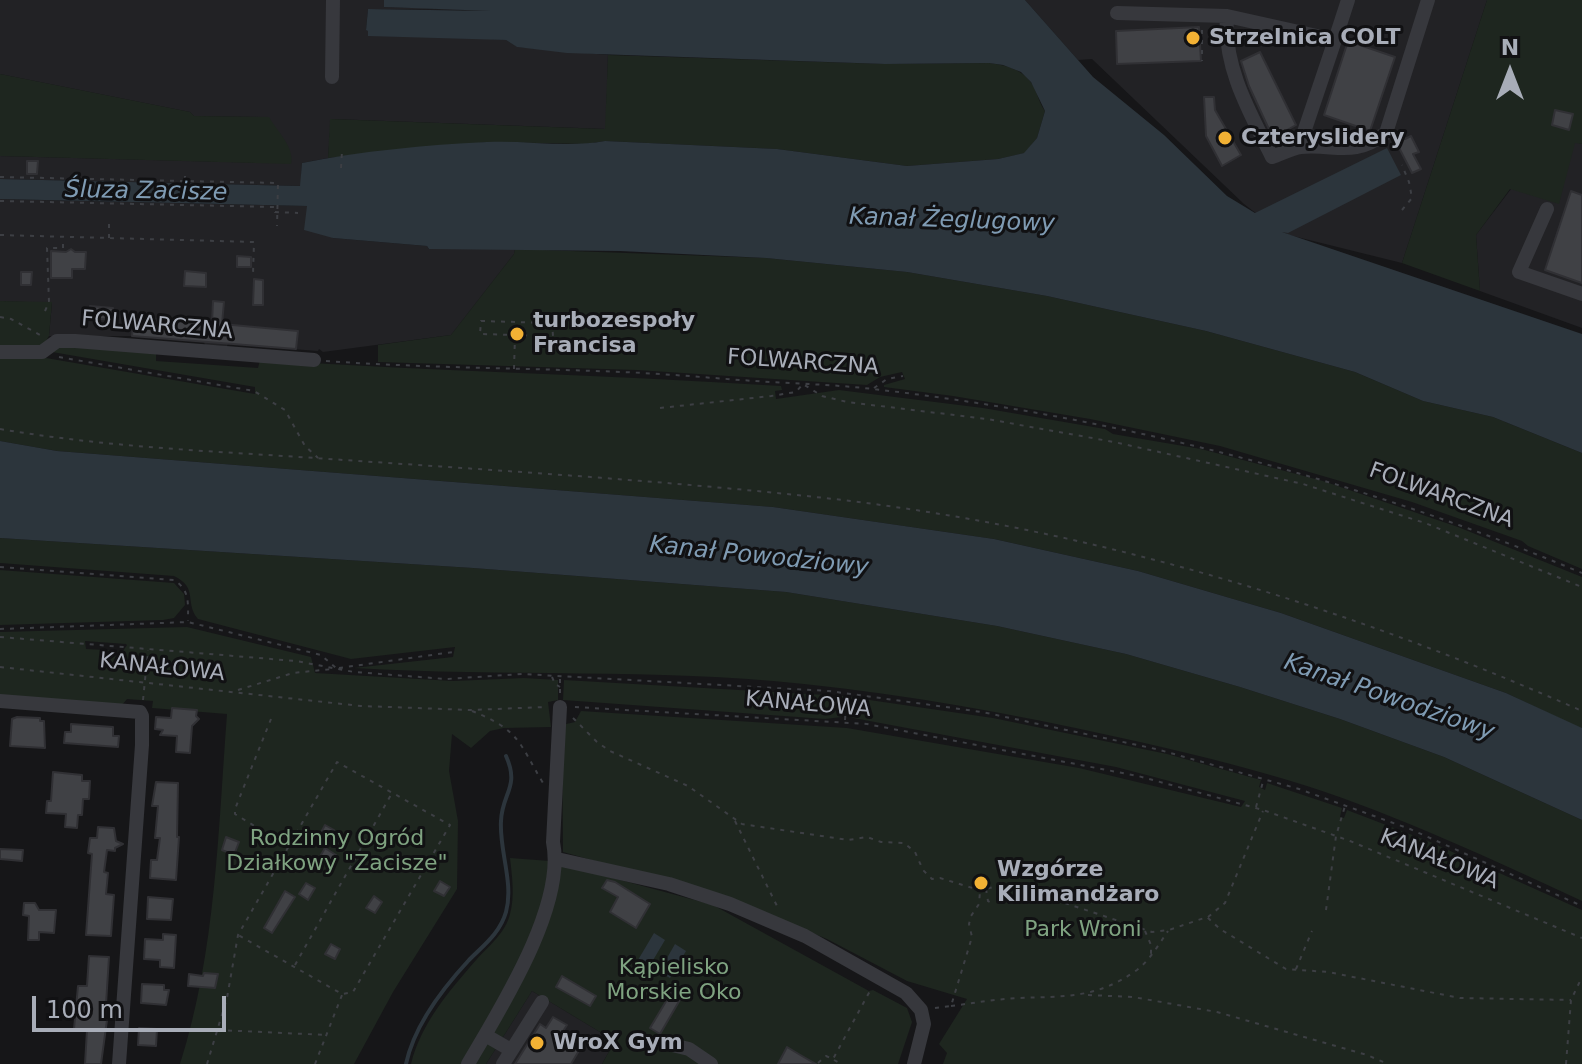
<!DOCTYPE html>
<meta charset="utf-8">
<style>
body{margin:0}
#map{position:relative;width:1582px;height:1064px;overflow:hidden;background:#161618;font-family:"DejaVu Sans",sans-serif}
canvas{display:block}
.north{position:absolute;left:1470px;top:32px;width:80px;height:80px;-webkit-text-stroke:6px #111113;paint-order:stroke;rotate:0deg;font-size:22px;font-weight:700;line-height:32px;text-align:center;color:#a8adb8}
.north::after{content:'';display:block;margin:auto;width:28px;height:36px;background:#a8adb8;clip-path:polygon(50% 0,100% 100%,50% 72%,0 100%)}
.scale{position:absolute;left:32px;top:996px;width:194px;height:36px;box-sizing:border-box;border:4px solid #a8adb8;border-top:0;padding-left:10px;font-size:24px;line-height:28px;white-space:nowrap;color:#a8adb8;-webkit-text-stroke:6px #111113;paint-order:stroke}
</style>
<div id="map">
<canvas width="1582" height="1064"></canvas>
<div class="north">N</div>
<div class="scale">100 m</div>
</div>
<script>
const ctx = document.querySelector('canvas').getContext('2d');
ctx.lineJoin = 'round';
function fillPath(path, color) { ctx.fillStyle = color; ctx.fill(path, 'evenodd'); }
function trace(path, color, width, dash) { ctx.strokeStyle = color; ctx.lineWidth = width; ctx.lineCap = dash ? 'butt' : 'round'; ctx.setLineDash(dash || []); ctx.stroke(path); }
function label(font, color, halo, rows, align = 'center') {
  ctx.font = font + ' "DejaVu Sans",sans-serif'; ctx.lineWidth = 6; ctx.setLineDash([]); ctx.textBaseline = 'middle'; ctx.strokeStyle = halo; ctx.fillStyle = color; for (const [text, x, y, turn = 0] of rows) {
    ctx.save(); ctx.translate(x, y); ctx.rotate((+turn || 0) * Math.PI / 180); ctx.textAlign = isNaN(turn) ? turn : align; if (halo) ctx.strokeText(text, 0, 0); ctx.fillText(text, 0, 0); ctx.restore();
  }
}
fillPath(new Path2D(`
 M0,0H384V7L491,10L368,9L366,30L506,40L518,47L608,55L606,129L331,119L328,158L302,163L301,186L0,179V156L268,163L258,117L194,116L190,112L0,74Z
 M1025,0H1487L1402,263L1289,235L1275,228L1244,204L1092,59L1078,60Z
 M1575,142L1582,144V328L1480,291L1476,235L1511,189Z
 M0,199L307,206L333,238L427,246L429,249H515L514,254L451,335L323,352L319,349L318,351L228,344L227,346L205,345L204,342L132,336H49L52,303L0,301Z
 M532,991L615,1041L602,1064H486Z`), '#222225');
fillPath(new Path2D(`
 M1487,0H1582V144L1575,143L1559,204L1510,189L1476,235L1480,291L1402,263Z
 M608,55L885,64L989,63C1006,65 1025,70 1034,87C1038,95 1039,103 1045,111L1037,138L1025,153L998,159L907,166L777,149L605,141L586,144L489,142L328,158L330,119L605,129Z
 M0,74L190,112L194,116L269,117C277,131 295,148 291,164L0,156Z
 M515,249L766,258L907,272L1047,296L1206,331L1355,372L1423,401L1493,417L1582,453V569L1528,546L1522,541L1412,502L1220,446L1090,419L953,396L884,387V385L905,379L902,372L880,377L867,385L637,370L378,362V345L451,335L514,254Z
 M0,301L52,302L49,336L43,346L0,348Z
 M63,344L156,351V361L258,368L260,360C434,371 607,375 781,386L782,390L775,391L776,399L839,390L983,408L1105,429L1113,434L1201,449L1323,481L1458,527L1582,577V729L1506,693L1281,613L1138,571L994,539L773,507L57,451L0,441V356L46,358L255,394V387L52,352Z
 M0,538L473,568L786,592L997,626L1126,654L1240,687L1340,719L1444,757L1582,820V901C1494,860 1399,816 1307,786C1244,766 1181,751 1117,737C1013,714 910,695 804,684C655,668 504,677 354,668L453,657L455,647L351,659L198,619C184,603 199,588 174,576L0,563Z
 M0,570L174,583L184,594L185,605L174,618L163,620L0,625Z
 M187,627L311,657L315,673L453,681L524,678L558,680V700L548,702L551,727L504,728L490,731L471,748L452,734L449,771L458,821L457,889L393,992L354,1064H180C216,951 218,831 227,714L152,708L153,701L127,699L122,705L0,695V632ZM85,641L126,644L127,645L123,651L86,649Z
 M564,680L844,696L842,717L825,719L563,700Z
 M849,697L993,718L1167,754L1261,780L1259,787L1265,790L1267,783L1342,808L1340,817L1344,818L1347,810L1428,841L1582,910V1064H943L947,1053L939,1044L967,999L907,981L827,939L725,897L563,852L562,725L575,722L581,711L847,728L1079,768L1241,807L1245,801L1116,767L848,717Z
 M510,858L550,861L713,905L869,991L873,990L907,1008L912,1022L898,1064H602L615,1041L532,991L486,1064H411C421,1023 450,990 477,959C489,946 506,932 510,914C515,896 512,876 510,858Z`), '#1e261f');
fillPath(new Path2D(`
 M384,0H1025L1093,77L1164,135L1227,196L1255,213L1387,148L1401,175L1288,233L1282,232L1582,334V453L1493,417L1423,401L1355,372L1206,331L1047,296L907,272L766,258L620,251L429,249L427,246L333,238L304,230L307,206L0,199V179L300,186L302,163C362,151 425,145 487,142C527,140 566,148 605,141L777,149L907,166L998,159L1024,153L1037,138L1045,111L1031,82L1021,72L1003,65L989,63L885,64L567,53L517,47L506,40L368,36V31L366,30L368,9L491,11L384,7Z
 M0,441L57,451L773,507L994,539L1138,571L1281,613L1506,693L1582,728V820L1444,757L1340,719L1240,687L1126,654L997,626L786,592L473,568L0,538Z
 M654,933L665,940L649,967L638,960Z
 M675,944L686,951L670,978L659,972Z`), '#2c353c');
trace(new Path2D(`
 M406,1064C414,1026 443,988 469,960C484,945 500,933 506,912C514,883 499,850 501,821C502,793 520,787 506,756`), '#2c353c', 4);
const building = new Path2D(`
 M1199,27L1201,61L1117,64L1116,31Z
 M1348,41L1395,57L1370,131L1324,115Z
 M1260,52L1296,125L1273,138L1249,86L1241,61Z
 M1204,97H1214L1215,110L1241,155L1222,166L1206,136Z
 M1555,110L1573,114L1569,130L1552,125Z
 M1402,132L1405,139L1411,136L1419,152L1413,154L1421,169L1412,173L1394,138Z
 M27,161H38L37,174H27Z
 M1571,191L1582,195V283L1545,270Z
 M71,249L75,252H86L85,269H72V278H51V251L66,252Z
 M237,256L251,257V267H237Z
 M185,271L206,273V287L184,286Z
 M21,272H32L31,285H21Z
 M254,279L263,280V305H253Z
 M213,301L224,302L222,324L298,331L296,349L132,336L134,317L212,323Z
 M90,306L113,308L112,320L89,318Z
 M172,708L197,710L196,716L199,719L192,726L190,753L176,752L177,736L160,735L163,730L155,729L156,717L171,718Z
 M17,717L40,718V721H44L45,748L10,746L12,719Z
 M71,724L113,727V736H119L118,747L64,743L65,732H71Z
 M53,772L82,775V781H90L89,799H83L82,815H78L77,828L65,827L66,814L46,813L47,801H51Z
 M156,782L178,783L177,837H179L176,880L150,878L151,860H157L160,838H155L158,806H152Z
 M325,825L334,830L328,843L318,838Z
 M98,827L114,828L116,841L123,844L115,848V851L107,850L104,872L108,873L106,894L114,895L111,936L86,935L92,854L88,853L90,838H97Z
 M226,837L239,842L234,855L222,850Z
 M325,848L336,855L329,867L318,860Z
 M0,849L23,850L22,861L0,859Z
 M607,880L615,882L650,904L636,928L610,912L618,897L602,888Z
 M440,881L450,887L444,896L434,891Z
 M306,883L315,888L308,900L299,894Z
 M285,891L295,897L272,933L264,928Z
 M374,896L382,902L375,913L366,908Z
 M148,897L173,899L171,920L147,919Z
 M24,903H35L39,910H56L54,933L39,932V940H28L29,916L23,915Z
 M163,934L176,935L174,968L160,967V960L144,959L145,939L163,940Z
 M331,944L340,949L335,959L325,954Z
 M89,956L109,957L105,1020H107L101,1064H85L87,1030L74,1029L78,986H87Z
 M204,973L218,974L215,988L188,986L189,974L203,976Z
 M562,976L596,996L590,1006L556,987Z
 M142,984L164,985V990H169L166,1005L141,1003Z
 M671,993L681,998L660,1034L650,1028Z
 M553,1017L567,1025L560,1036L580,1049L571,1064H515L540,1024L546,1028Z
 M139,1028L157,1029L156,1046L138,1045Z
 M787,1047L802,1056L816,1064H778Z`);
fillPath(building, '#404145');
trace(building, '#303034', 2);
trace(new Path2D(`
 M1202,30V61
 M341,168L342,151
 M0,177L278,183L277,226
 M185,180V173
 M0,201L275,207V212L298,213
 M1402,210L1412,198L1409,182L1402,165
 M0,235L254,242L253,274
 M109,238V219
 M45,311L49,302L47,248H63V238
 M0,317L11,319L42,336
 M481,321L552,323L553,336L480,334Z
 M59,357L254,391L285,410L305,446L318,458
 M326,361C425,368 524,368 622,372C672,374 721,379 770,382C805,384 839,385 873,389C1117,417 1356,478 1582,573
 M514,369L515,336
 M874,388L887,379L903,376
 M660,408L771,396L796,392L803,384L822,396L847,402L987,419L1114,442L1303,484L1425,523L1582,587
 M0,429C104,447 210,451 315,458C488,470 662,480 834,499C1093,529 1345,606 1582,711
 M0,567L174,580C190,590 188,603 188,621
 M0,629L188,622L321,655L336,668
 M0,637L296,661L354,672L446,679L522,674L829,691L982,712L1156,749L1299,789L1410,829L1582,906
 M0,667L361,706L471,710L545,707
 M339,668L453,652
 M552,677L555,684L560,687
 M238,690L293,673L333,669
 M560,693V676
 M143,700L148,650
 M575,707L867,724L1138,776L1263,810L1350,841L1582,938
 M472,711C520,730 519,743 543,783
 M573,718L597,742L610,751L688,786L742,824L848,840L867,837L881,842L904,843L915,852L923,870L932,879L940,878L979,890L1000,886L1023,889L1152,932L1169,930L1207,917L1220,929L1286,969L1328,972L1460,998L1571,1000
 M271,719L235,809V814L287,846
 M845,720L847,694
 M1256,807L1264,778
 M735,821L778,908
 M986,889L988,901L994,904
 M1326,910L1336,836L1345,806
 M1208,917L1225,903L1263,811
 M1145,931L1151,945V955
 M295,965L392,793
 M1296,969L1312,931
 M1088,995L1133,997L1217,1012L1367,1055L1388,1064
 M951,1006C974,1003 996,999 1019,998C1066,996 1096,999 1137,970C1150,960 1159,944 1168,931
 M935,1008L951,1006L972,937L969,924L971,916L979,904L980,891
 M218,1030L327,1035
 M834,1060L841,1064
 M818,1063L826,1056L833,1059L871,989
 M207,1064L227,998L238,935L337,762L450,825L353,992L342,994L238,935
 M315,1064L342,995
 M1566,1064L1571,1000L1582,977`), '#3d3f44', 2, [4, 6]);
trace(new Path2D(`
 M1117,13L1227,16L1335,40L1348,0
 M1227,16C1223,67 1250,113 1272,157C1281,154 1292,148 1301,147C1337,144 1352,158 1386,133L1428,0
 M332,77L333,0
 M1299,147L1335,40
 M1547,209L1519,272L1582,294
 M0,352H42L57,341H75L314,360
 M0,701L140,712L142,716V745L119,1064
 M557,859L669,884L730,904L805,936L906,993L921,1010L924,1024L914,1064
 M485,1035L511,1050
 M664,1043L689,1049L711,1064
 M468,1064C500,1009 566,906 553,842L560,707
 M503,1064L542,1002`), '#37383d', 14);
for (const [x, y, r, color] of [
 [1193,38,8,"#f2b134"],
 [1225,138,8,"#f2b134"],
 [517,334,8,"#f2b134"],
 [981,883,8,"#f2b134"],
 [537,1043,8,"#f2b134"]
]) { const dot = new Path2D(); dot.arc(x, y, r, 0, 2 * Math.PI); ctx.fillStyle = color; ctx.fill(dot); trace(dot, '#111113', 3); }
label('bold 22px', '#a8adb8', '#111113', [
 ["Strzelnica COLT",1209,38],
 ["Czteryslidery",1241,138],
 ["turbozespoły",533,321],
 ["Francisa",533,346],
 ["Wzgórze",997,870],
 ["Kilimandżaro",997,895],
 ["WroX Gym",553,1043]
], 'left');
label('22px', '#a8adb8', '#111113', [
 ["FOLWARCZNA",157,326,5],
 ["FOLWARCZNA",803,363,4],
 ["FOLWARCZNA",1441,496,20],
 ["KANAŁOWA",162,668,6],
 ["KANAŁOWA",808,705,5],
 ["KANAŁOWA",1439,860,22]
]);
label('22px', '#7fa381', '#111113', [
 ["Rodzinny Ogród",337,839],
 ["Działkowy \"Zacisze\"",337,864],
 ["Park Wroni",1083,930],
 ["Kąpielisko",674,968],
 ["Morskie Oko",674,993]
]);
label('italic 24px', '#7f9bb3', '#111113', [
 ["Śluza Zacisze",146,192,1],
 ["Kanał Żeglugowy",952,221,2],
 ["Kanał Powodziowy",759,557,6],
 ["Kanał Powodziowy",1389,698,19]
]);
</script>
